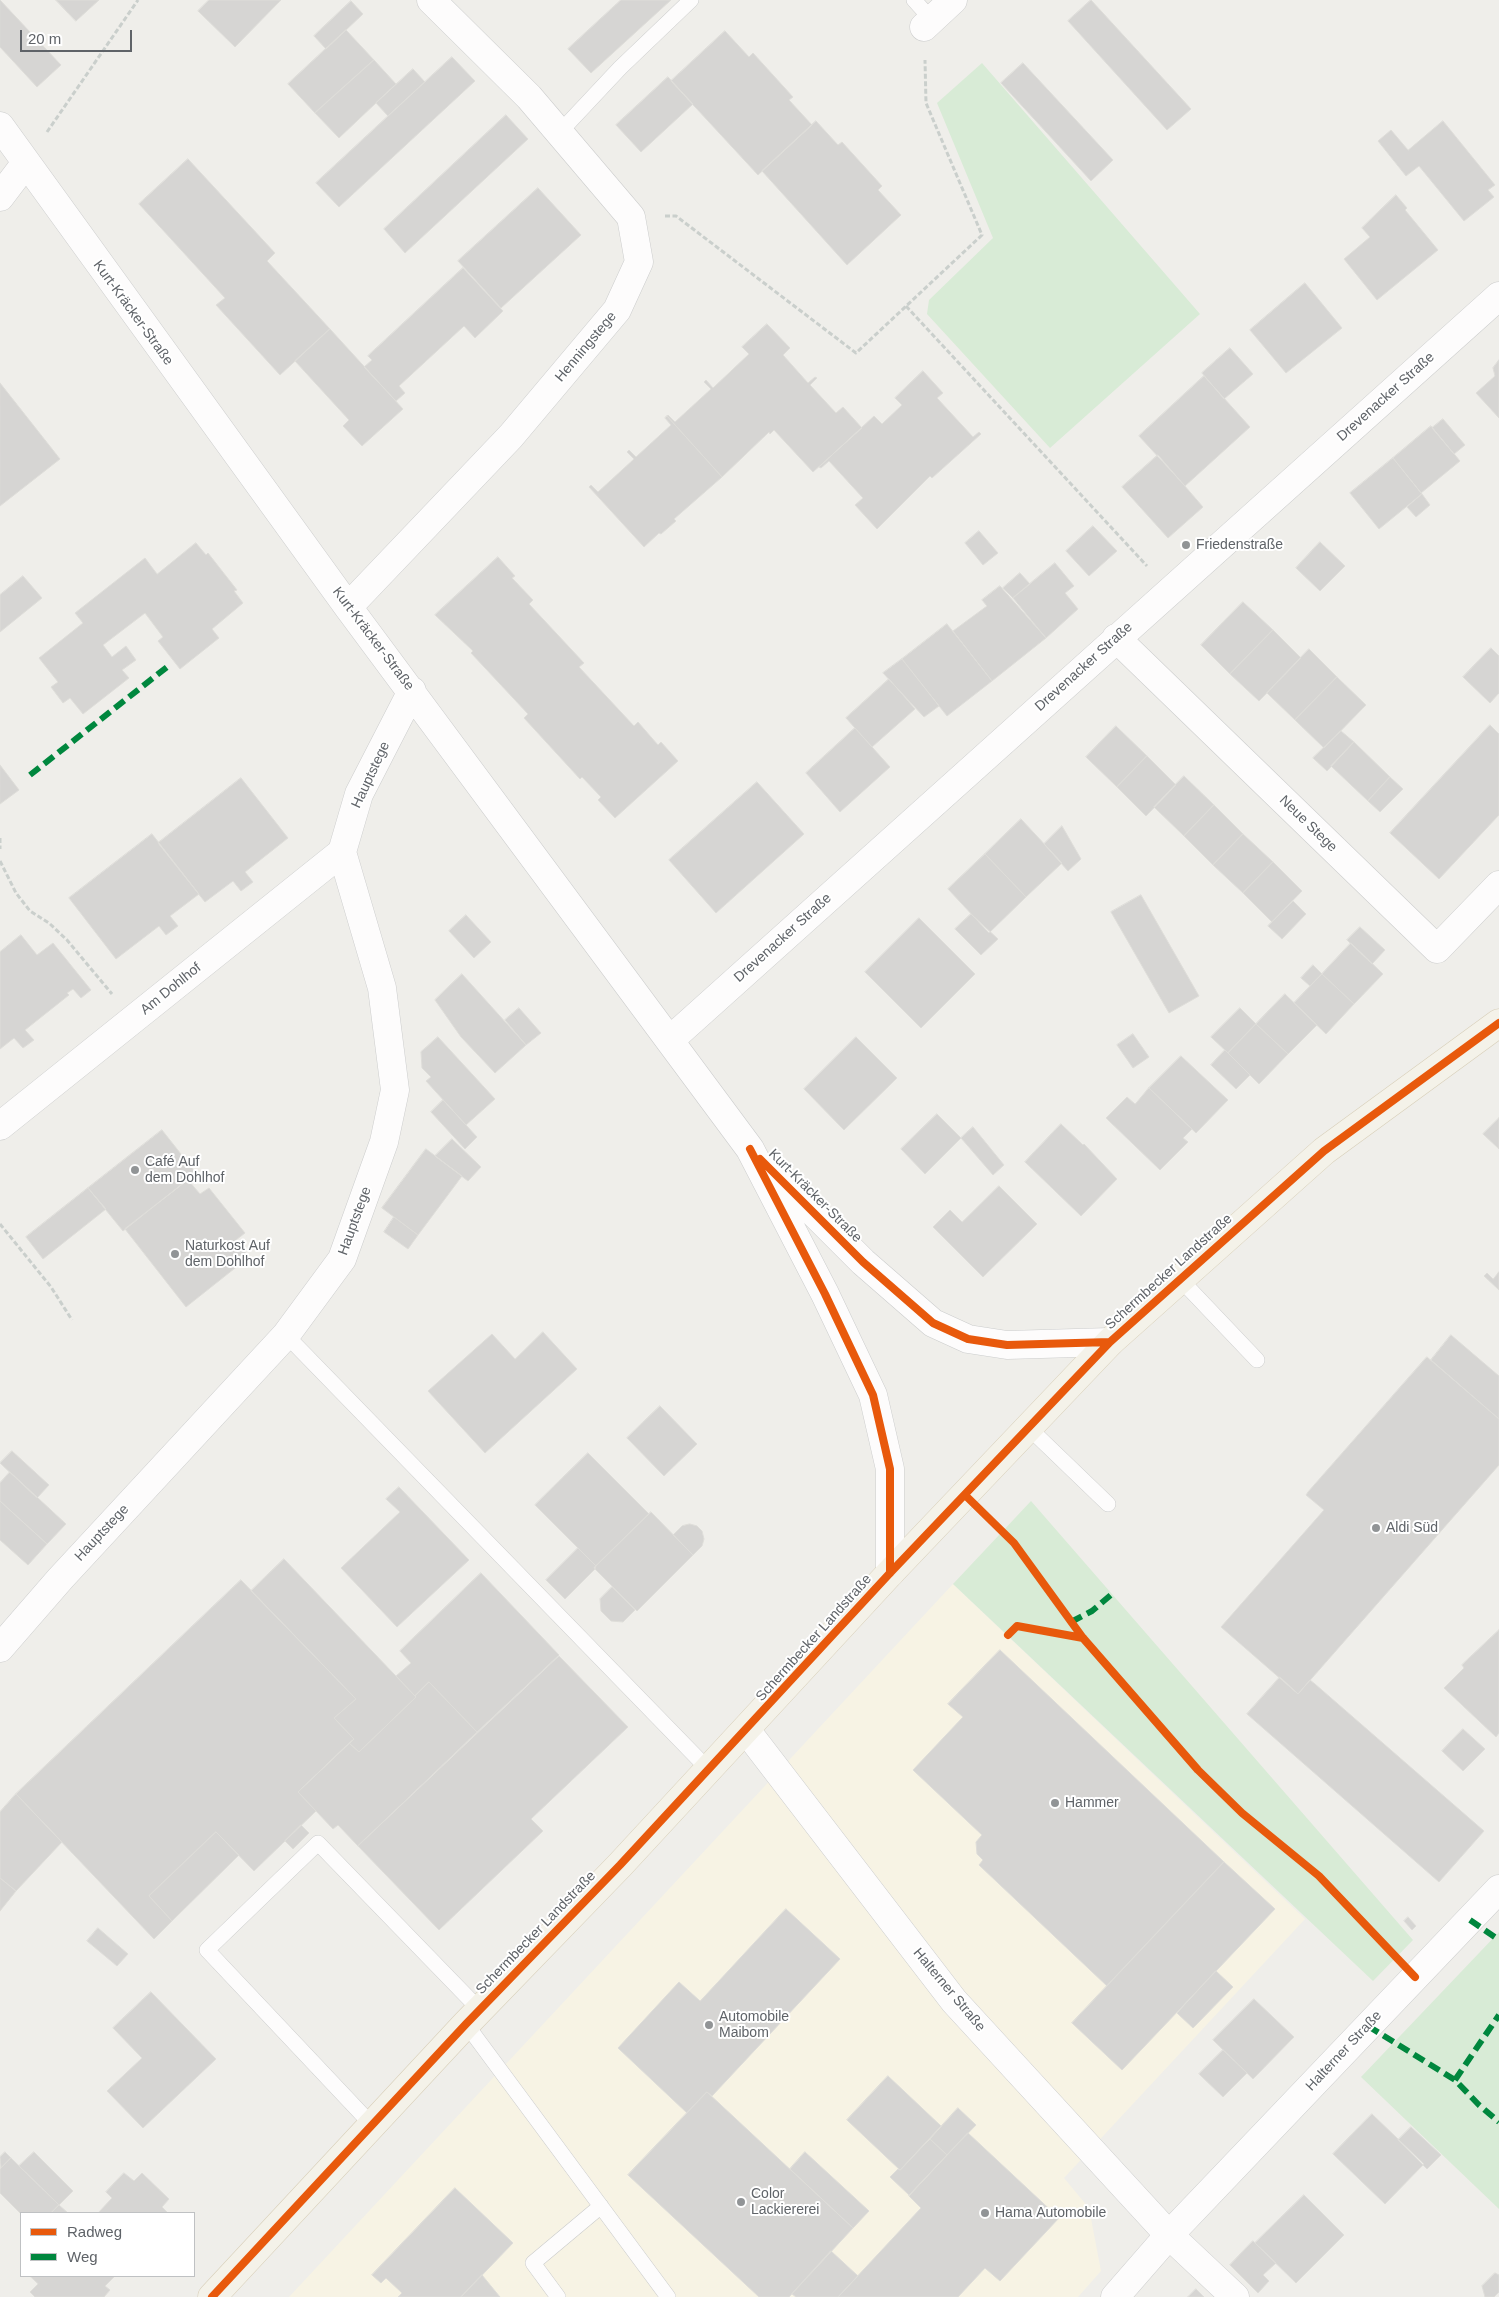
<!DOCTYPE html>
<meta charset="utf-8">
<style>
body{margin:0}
#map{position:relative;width:1499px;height:2297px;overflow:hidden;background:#efeeea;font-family:Helvetica,sans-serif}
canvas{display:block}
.legend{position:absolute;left:20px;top:2212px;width:175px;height:65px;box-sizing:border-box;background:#fff;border:1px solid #bfc1c3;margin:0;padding:6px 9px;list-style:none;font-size:15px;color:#5f6368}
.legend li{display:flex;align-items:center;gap:10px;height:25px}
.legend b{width:25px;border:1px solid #bfc1c3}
.scale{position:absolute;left:20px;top:30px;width:112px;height:22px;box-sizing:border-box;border:2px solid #5f6368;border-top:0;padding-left:6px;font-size:15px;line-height:18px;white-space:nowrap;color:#5f6368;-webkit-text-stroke:4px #fff;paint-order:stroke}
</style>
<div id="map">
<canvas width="1499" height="2297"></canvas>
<ul class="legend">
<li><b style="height:6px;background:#e8590c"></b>Radweg</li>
<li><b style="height:6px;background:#00873e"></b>Weg</li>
</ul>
<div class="scale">20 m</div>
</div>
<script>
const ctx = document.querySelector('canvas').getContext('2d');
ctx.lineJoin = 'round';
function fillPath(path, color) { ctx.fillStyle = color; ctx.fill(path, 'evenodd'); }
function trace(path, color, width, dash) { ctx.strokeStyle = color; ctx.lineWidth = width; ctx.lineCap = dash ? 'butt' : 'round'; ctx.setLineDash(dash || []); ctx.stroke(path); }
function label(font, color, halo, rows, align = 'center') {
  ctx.font = font + ' Helvetica,sans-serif'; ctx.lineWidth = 4; ctx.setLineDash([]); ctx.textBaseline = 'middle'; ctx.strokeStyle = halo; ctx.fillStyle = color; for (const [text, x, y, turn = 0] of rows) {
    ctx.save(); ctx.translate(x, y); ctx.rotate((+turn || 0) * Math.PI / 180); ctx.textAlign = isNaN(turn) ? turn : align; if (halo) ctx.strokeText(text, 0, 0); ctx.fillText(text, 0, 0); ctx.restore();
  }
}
fillPath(new Path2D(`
 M953,1584L1305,1919L1064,2178L1089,2208L1101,2271L1078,2297H289Z`), '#f7f3e4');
fillPath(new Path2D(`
 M982,63L1200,314L1050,448L927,314L929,300L993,238L937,103Z
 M1031,1501L1413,1940L1373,1981L953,1584Z
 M1499,1932V2209L1361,2077Z`), '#d8ebd6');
const building = new Path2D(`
 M0,0L61,65L37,87L0,47Z
 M56,0H99L76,21Z
 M209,0H281L235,47L198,11Z
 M621,0H671L591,73L568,49Z
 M1091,0L1191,109L1167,130L1068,21Z
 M351,1L363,14L326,49L314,36Z
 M346,30L374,60L315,113L288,84Z
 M725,31L749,57L753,53L793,97L789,100L812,125L758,175L671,81Z
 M452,57L475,81L339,207L316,183Z
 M374,60L396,84L339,138L315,113Z
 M1023,63L1113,160L1091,181L1001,83Z
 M413,69L425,82L388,116L376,103Z
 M668,77L693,104L641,152L616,125Z
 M506,115L528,139L405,253L384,229Z
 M816,121L838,145L842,142L882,186L878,190L901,215L847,265L762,171Z
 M1443,121L1495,185L1488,190L1494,197L1464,221L1419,166L1406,176L1378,141L1391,130L1408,150Z
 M188,159L275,253L267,261L330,329L280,375L216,305L225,298L139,204Z
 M538,188L581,235L501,308L458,261Z
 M1396,195L1407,208L1405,210L1438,250L1377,300L1344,259L1370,237L1362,228Z
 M463,268L503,311L475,338L464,326L399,386L405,393L396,401L364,367L372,360L368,356Z
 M1305,283L1342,328L1286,373L1250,330Z
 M767,324L790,348L783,355L808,383L815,377L817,378L810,385L836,413L843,407L862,428L813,472L774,430L770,434L769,432L722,477L667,416L668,415L675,422L711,389L704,382L706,380L713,388L749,354L742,347Z
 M330,329L403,409L362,446L343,426L349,420L295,361Z
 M1230,348L1253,374L1224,399L1202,373Z
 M1499,360V418L1476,393L1495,376L1493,368Z
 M923,371L943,393L937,398L973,437L979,432L981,434L932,478L930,476L877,529L855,505L863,498L829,461L821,468L819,467L874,416L882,424L902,405L895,398Z
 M1204,376L1250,427L1185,486L1139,436Z
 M0,383L60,459L0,506Z
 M667,416L722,477L674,519L676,521L661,534L659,533L644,547L589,487L591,485L598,492L634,459L627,452L629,450L636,457L671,425L665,418Z
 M1443,419L1465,445L1454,454L1432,428Z
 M1431,426L1460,461L1421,493L1393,458Z
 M1158,455L1203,507L1168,538L1122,487Z
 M1393,458L1422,494L1379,529L1350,493Z
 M1422,494L1430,505L1416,517L1407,507Z
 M1093,526L1117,551L1089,576L1066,551Z
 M979,531L998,553L983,565L965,543Z
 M1320,542L1345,566L1320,591L1296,568Z
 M196,543L206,555L208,553L237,590L234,591L243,603L212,629L219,638L180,669L158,641L163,637L145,613L103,645L112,657L126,646L136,660L122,670L129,678L83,714L70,698L63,703L51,687L58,682L39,658L83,623L75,613L145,558L157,574Z
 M498,557L515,576L512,578L533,600L529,604L584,663L579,667L634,726L638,722L658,745L661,742L678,761L615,818L598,800L601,797L582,777L580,779L524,718L528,714L471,653L473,651L435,615Z
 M1055,563L1074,586L1065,593L1078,609L1046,638L1013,598Z
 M1020,573L1030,584L1013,598L1003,588Z
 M23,576L42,598L0,632V595Z
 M1000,586L1046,638L992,681L953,631L987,606L982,600Z
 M1243,602L1273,630L1230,674L1201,645Z
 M947,624L992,681L947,716L902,659Z
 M1273,630L1301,658L1259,701L1230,674Z
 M1491,648L1499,656V693L1490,703L1463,677Z
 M1309,649L1337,677L1295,720L1267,693Z
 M902,659L939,706L924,717L883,673Z
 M1337,677L1366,705L1324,748L1295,720Z
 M889,679L915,709L872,747L846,718Z
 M1490,725L1499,734V815L1439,879L1390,833Z
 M1116,726L1147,756L1117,787L1086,757Z
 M855,728L890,767L840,812L806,773Z
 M1341,731L1354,742L1327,771L1313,758Z
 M1354,742L1390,777L1368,801L1331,766Z
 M1147,756L1176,785L1146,816L1117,787Z
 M0,765L19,790L0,804Z
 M1184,776L1214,805L1184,836L1154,807Z
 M1390,777L1403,789L1380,812L1368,801Z
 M241,778L288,838L245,872L253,882L241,891L233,881L205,902L158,843Z
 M757,782L804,834L716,913L669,860Z
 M1214,805L1243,834L1213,865L1184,836Z
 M1021,819L1062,863L1026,897L985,854Z
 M1062,826L1081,859L1068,871L1044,844Z
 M152,834L199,894L170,916L178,926L166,935L159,926L116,959L69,898Z
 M1243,834L1273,862L1243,893L1213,865Z
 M985,854L1026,897L989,933L948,889Z
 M1273,862L1302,891L1272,922L1243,893Z
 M1141,895L1199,996L1169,1013L1111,912Z
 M1293,901L1306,914L1282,939L1268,926Z
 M971,914L998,939L981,955L955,929Z
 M466,915L491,942L474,958L449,931Z
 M919,918L975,974L921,1028L865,972Z
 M1360,927L1385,950L1372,964L1347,940Z
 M21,935L37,955L53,943L91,990L81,998L73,989L67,993L69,995L25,1030L34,1040L23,1048L14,1038L0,1049V952Z
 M1351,943L1383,974L1354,1004L1322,974Z
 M1313,965L1322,974L1310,986L1301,978Z
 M462,974L526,1045L495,1073L461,1037L435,1000Z
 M1322,974L1354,1004L1326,1034L1294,1003Z
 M1285,994L1317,1025L1288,1054L1256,1024Z
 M519,1008L541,1033L526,1045L505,1020Z
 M1240,1008L1256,1024L1228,1053L1211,1037Z
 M1256,1024L1288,1054L1259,1084L1228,1053Z
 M1133,1034L1149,1057L1133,1068L1117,1045Z
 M438,1037L495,1099L466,1125L426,1081L431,1077L422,1068L421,1052Z
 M856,1037L897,1078L844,1130L804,1089Z
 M1225,1050L1250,1075L1236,1089L1211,1065Z
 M1181,1056L1228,1100L1196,1133L1149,1088Z
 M1149,1088L1192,1129L1183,1138L1188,1142L1160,1170L1106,1118L1127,1097L1135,1104Z
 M443,1100L477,1137L465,1149L431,1112Z
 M937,1114L961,1138L925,1174L901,1149Z
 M1499,1118V1149L1483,1134Z
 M1061,1124L1083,1145L1084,1144L1117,1179L1081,1216L1025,1162Z
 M973,1127L1004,1165L993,1175L961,1138Z
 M162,1130L196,1173L123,1231L88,1188Z
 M452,1139L481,1167L468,1181L435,1156Z
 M426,1149L462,1176L418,1235L382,1208Z
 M188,1180L200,1194L209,1188L245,1233L236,1240L249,1257L186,1307L125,1229Z
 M999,1186L1037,1224L983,1277L933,1227L950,1210L962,1222Z
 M88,1188L106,1209L43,1259L26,1237Z
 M394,1217L418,1235L408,1249L384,1232Z
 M1499,1272V1290L1484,1276L1487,1273L1493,1279Z
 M543,1332L577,1369L485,1453L428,1391L492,1334L515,1359Z
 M1451,1335L1499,1376V1419L1431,1360Z
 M1427,1357L1499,1419V1465L1298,1694L1221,1627L1324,1510L1306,1495L1308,1492Z
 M660,1406L697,1444L664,1476L627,1438Z
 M12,1451L49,1485L37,1498L0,1463Z
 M588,1453L649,1514L596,1566L535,1505Z
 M10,1472L66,1524L47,1544L0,1501V1483Z
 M399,1487L469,1560L397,1627L341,1568L400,1512L386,1499Z
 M0,1501L47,1544L28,1565L0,1540Z
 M651,1512L693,1555L637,1611L594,1568Z
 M690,1524L697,1526L702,1531L704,1539L702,1546L693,1555L673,1535L682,1526Z
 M578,1548L596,1566L595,1569L565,1599L546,1580Z
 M284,1559L416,1697L359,1752L349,1743L354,1739L334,1718L356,1699L251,1591Z
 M481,1573L559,1655L477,1732L429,1682L415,1696L396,1676L411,1663L400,1651Z
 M241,1580L356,1699L334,1718L354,1739L298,1792L316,1811L254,1871L216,1832L149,1896L172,1921L154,1939L16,1794Z
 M612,1587L635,1610L623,1622L611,1621L601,1611L600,1599Z
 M1499,1630V1733L1496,1737L1444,1688L1464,1668L1462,1665Z
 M1000,1650L1224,1862L1107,1986L979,1865L983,1860L977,1854L976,1842L982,1835L913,1770L963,1717L948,1704Z
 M559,1656L628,1727L531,1819L543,1831L439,1930L358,1846Z
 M1280,1677L1298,1694L1310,1680L1315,1684L1484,1831L1439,1882L1247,1714Z
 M429,1682L477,1732L358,1846L338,1825L333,1829L298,1792L349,1743L359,1752L416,1697L415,1696Z
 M1463,1729L1485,1749L1463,1771L1442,1751Z
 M16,1794L62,1842L16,1891L0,1878V1812Z
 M301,1825L309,1833L293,1849L285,1841Z
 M216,1832L239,1855L172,1921L149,1896Z
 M1224,1862L1275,1909L1122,2070L1072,2023Z
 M0,1878L16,1891L0,1911Z
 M786,1909L840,1959L712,2096L707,2092L687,2113L618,2048L679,1982L700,2001Z
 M1408,1917L1416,1926L1412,1930L1404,1921Z
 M98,1928L128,1954L117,1966L87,1941Z
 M1216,1971L1233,1987L1193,2028L1177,2013Z
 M151,1992L216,2059L143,2128L107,2091L142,2058L113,2028Z
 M1254,1999L1294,2037L1253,2079L1213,2040Z
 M1223,2050L1247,2073L1223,2097L1199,2074Z
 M888,2076L941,2126L900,2170L847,2120Z
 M707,2092L853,2228L789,2297H759L628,2175Z
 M958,2108L976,2125L947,2155L930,2139Z
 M1372,2114L1424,2164L1385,2204L1333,2154Z
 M1411,2127L1441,2155L1427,2169L1398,2140Z
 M968,2133L1059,2218L1000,2281L985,2268L958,2297H838L921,2208L909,2196Z
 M930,2139L947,2155L909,2195L890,2177L898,2169L900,2170Z
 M5,2152L11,2158L1,2168L0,2157Z
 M34,2152L73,2191L59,2205L19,2166Z
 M805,2152L869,2211L853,2228L790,2169Z
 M11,2158L59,2205L51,2213L21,2214L0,2193V2169Z
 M124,2173L134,2181L142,2173L169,2199L162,2207L168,2213H98L112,2198L106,2192Z
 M455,2188L513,2243L461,2297H398L402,2293L386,2278L381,2283L372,2275Z
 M1304,2195L1344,2235L1296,2283L1255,2243Z
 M59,2205L68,2213H51Z
 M1253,2241L1276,2263L1263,2275L1269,2281L1258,2293L1230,2265Z
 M831,2251L858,2276L838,2297H796L792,2294Z
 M1495,2273L1499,2275V2292L1494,2297H1485L1482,2286Z
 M482,2275L500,2297H461Z
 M30,2276H115L105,2286L110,2290L104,2297H35L30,2292L38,2284Z
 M1196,2289L1204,2297H1188Z`);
fillPath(building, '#d6d5d3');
trace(building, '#deddd9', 1);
const lane = new Path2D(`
 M914,0L932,20
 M559,133L620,68L691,0
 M1180,1279L1257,1360
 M286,1335L709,1770
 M1028,1427L1108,1504
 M466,2024L668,2297
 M372,2125L207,1950L318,1843L479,2009
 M558,2297L533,2263L601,2206`);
const street = new Path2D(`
 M924,27L953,0
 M0,126L348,607L750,1149L825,1294L873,1395L890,1469V1573
 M0,197L25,164
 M348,607L511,436L617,310L639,262L631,217L529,97L431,0
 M1116,638L1437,949L1499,885
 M670,1040L1499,296
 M0,1126L342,852
 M770,1169L863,1262L933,1323L968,1339L1007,1345L1110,1342
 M0,1648L60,1579L286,1335L342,1259L384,1142L395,1090L382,988L342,852L359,794L412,691
 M746,1730L954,2001L1169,2235L1235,2297
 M1115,2297L1169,2235L1499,1889`);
const primary = new Path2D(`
 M212,2297L466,2024L620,1865L890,1573L1110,1342L1324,1151L1499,1023`);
trace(lane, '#cbcccc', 16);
trace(street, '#cbcccc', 29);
trace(primary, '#d7ceb8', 29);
trace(new Path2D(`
 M47,132L138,0
 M665,216H676L856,353L982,235L926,103L925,60
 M906,306L1147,566
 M0,838V849
 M0,861L16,893L30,911L49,923L67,940L112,994
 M0,1224L51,1287L72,1320`), '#cacfcc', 3, [5, 2.5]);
trace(lane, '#fdfcfc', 15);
trace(street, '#fdfcfc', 28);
trace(primary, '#f4f2e9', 28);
trace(new Path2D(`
 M30,775L167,667
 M1071,1622L1092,1611L1112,1594
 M1470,1920L1499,1940
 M1368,2026L1455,2080L1479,2105L1499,2122
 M1455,2080L1499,2015`), '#00873e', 6, [12, 6]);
trace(new Path2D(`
 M750,1149L825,1294L873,1395L890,1469V1573
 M760,1159L863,1262L933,1323L968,1339L1007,1345L1110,1342
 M965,1495L1014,1543L1083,1638L1198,1770L1242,1813L1319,1876L1415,1977
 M1008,1635L1017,1626L1083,1638
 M212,2297L466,2024L620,1865L890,1573L1110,1342L1324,1151L1499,1023`), '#e8590c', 8);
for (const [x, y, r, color] of [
 [1186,545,5,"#919496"],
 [135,1170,5,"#919496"],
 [175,1254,5,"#919496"],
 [1376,1528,5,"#919496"],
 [1055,1803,5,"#919496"],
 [709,2025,5,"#919496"],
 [741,2202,5,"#919496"],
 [985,2213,5,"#919496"]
]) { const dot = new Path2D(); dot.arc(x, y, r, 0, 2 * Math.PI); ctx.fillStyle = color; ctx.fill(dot); trace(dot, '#fff', 2); }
label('14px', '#5f6368', '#fff', [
 ["Kurt-Kräcker-Straße",133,313,54],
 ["Henningstege",586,347,-50],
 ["Drevenacker Straße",1386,397,-42],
 ["Kurt-Kräcker-Straße",373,639,53],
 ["Drevenacker Straße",1084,667,-42],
 ["Hauptstege",371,775,-65],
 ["Neue Stege",1308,824,44],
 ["Drevenacker Straße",783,938,-42],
 ["Am Dohlhof",171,989,-39],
 ["Kurt-Kräcker-Straße",815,1196,45],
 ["Hauptstege",355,1221,-70],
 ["Schermbecker Landstraße",1169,1272,-42],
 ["Hauptstege",102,1533,-47],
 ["Schermbecker Landstraße",814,1638,-48],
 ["Schermbecker Landstraße",536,1933,-46],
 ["Halterner Straße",949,1990,50],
 ["Halterner Straße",1344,2051,-47]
]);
label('14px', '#5f6368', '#fff', [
 ["Friedenstraße",1196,545],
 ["Café Auf",145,1162],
 ["dem Dohlhof",145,1178],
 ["Naturkost Auf",185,1246],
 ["dem Dohlhof",185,1262],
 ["Aldi Süd",1386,1528],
 ["Hammer",1065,1803],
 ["Automobile",719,2017],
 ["Maibom",719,2033],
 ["Color",751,2194],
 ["Lackiererei",751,2210],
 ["Hama Automobile",995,2213]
], 'left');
</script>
